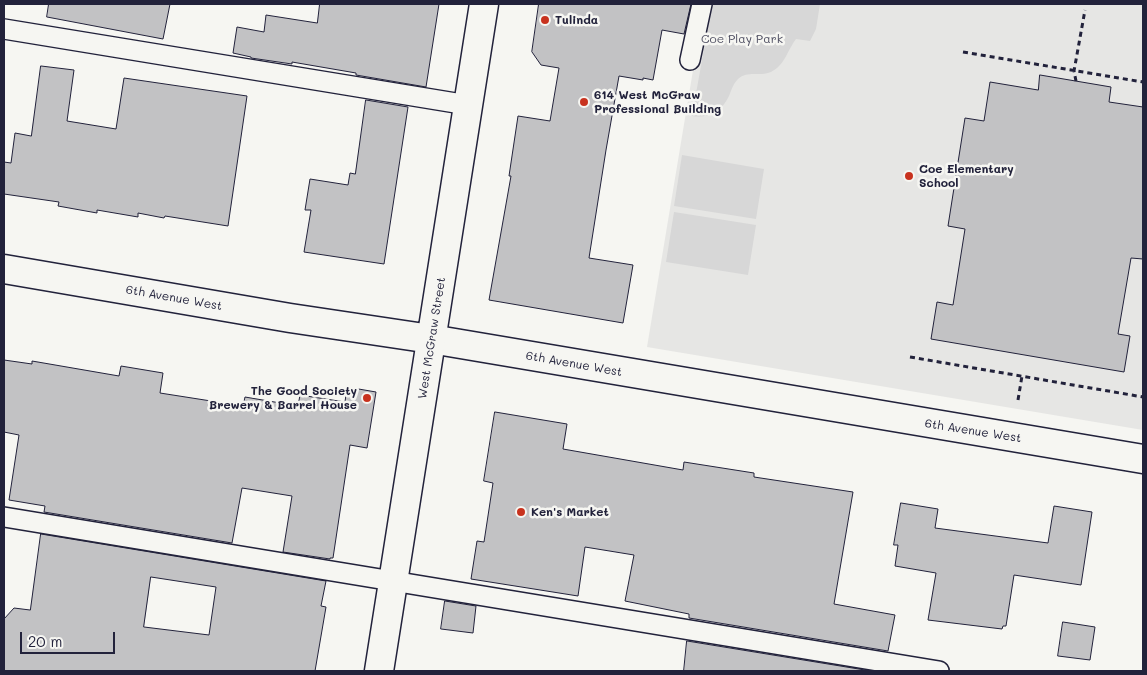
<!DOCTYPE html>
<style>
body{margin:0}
#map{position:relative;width:1147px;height:675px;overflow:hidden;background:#f6f6f2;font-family:Mali,sans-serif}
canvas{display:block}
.frame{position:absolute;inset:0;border:5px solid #22223b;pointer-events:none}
.scale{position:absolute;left:20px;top:632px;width:95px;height:22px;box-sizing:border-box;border:2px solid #22223b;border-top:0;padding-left:6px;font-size:15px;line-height:18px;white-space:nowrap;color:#22223b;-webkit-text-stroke:4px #f6f6f2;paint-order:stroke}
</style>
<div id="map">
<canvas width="1147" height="675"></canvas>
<div class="frame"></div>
<div class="scale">20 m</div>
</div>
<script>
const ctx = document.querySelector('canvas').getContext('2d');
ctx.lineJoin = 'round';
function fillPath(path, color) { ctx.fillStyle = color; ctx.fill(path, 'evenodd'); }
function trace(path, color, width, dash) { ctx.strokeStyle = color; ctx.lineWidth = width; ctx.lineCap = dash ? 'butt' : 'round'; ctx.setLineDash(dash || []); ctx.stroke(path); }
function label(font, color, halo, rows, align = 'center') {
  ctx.font = font + ' Mali,sans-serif'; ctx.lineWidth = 5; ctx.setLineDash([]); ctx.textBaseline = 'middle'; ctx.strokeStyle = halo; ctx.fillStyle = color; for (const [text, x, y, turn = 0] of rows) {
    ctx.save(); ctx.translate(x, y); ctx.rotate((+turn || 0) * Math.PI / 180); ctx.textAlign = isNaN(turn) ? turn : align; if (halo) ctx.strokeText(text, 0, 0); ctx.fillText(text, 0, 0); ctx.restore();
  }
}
fillPath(new Path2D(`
 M704,4L1143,5V430L647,347Z`), '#e6e6e4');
fillPath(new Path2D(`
 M712,4H820L816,29L810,41L796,39C787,51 785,65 771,72C759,77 748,70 738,79C733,84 732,89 729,96C722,111 708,119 692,116Z
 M682,155L764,169L756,219L674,206Z
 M674,212L756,225L748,275L666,262Z`), '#d7d7d7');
const building = new Path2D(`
 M49,4H170L163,39L47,17Z
 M320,4H439L426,87L356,75V73L292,62V64L251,58V57L233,53L237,27L264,32L266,15L317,23Z
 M539,4H691L684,34L662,30L653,80L643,78V80L619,76L606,150L589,258L633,265L623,323L489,300L511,176H509L518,116L550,121L559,68L541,65L532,52Z
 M41,66L74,70L67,121L116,129L124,78L247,96L228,226L165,216L164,218L138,213V217L97,210V213L58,206L59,202L4,194V162L11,163L15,133L31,136Z
 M1040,75L1111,87L1109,102L1143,107V259L1131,258L1118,334L1130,336L1124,372L931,339L937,302L953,305L965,229L948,226L965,118L984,121L990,82L1038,90Z
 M366,100L408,107L384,264L304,252L311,210H305L310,179L348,185L350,173L355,174Z
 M4,360L32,364V361L119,376L121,366L163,373L160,393L243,406L245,397L298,406L300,395L345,402L347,387L376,392L367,448L350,445L333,558H330V559L283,552L292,496L242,488L232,543L44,512L45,506L9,500L19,435L4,432Z
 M495,412L567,424L563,449L683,470L684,462L754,473V477L853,492L834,604L895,615L888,651L689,618V614L625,601L634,555L585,547L578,596L471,579L477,541L484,542L493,483L484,481Z
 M901,503L938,509L935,528L1048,543L1054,506L1092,512L1081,585L1014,575L1006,626H1003L1002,629L928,620L936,573L895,566L898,545H894Z
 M41,534L326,581L321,606L326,607L315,671H4V619L14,608L30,610ZM151,577L216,587L209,635L144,627Z
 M445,601L476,606L473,633L441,629Z
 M1063,622L1095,627L1090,660L1058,656Z
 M687,641L871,671H684Z`);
fillPath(building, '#c2c2c4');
trace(building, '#22223b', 1);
const lane = new Path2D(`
 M4,29L468,105
 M690,60L702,4
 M4,517L939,671`);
const street = new Path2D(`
 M431,339L1143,459`);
const secondary = new Path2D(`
 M4,269L290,318L431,339
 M379,671L484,4`);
trace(lane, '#22223b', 22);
trace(street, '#22223b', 31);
trace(secondary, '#22223b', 31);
trace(new Path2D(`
 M963,52L1143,82
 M1076,81L1074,71L1085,10
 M910,357L1143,397
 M1018,400L1022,376`), '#22223b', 3, [5, 4]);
trace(lane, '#f6f6f2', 19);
trace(street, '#f6f6f2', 28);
trace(secondary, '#f6f6f2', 28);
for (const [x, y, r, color] of [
 [545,20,5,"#c8321e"],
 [584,102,5,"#c8321e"],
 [909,176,5,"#c8321e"],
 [367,398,5,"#c8321e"],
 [521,512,5,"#c8321e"]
]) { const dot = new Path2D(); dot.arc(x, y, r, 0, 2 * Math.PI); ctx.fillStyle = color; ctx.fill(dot); trace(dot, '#f6f6f2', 2); }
label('bold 12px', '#22223b', '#f6f6f2', [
 ["Tulinda",555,20],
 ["614 West McGraw",594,95],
 ["Professional Building",594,109],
 ["Coe Elementary",919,169],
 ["School",919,183],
 ["The Good Society",357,391,"right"],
 ["Brewery & Barrel House",357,405,"right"],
 ["Ken's Market",531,512]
], 'left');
label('12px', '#4f4f62', '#f6f6f2', [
 ["Coe Play Park",742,39]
]);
label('12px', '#22223b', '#f6f6f2', [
 ["6th Avenue West",174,298,10],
 ["West McGraw Street",432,338,-81],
 ["6th Avenue West",574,364,10],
 ["6th Avenue West",973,431,9]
]);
</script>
